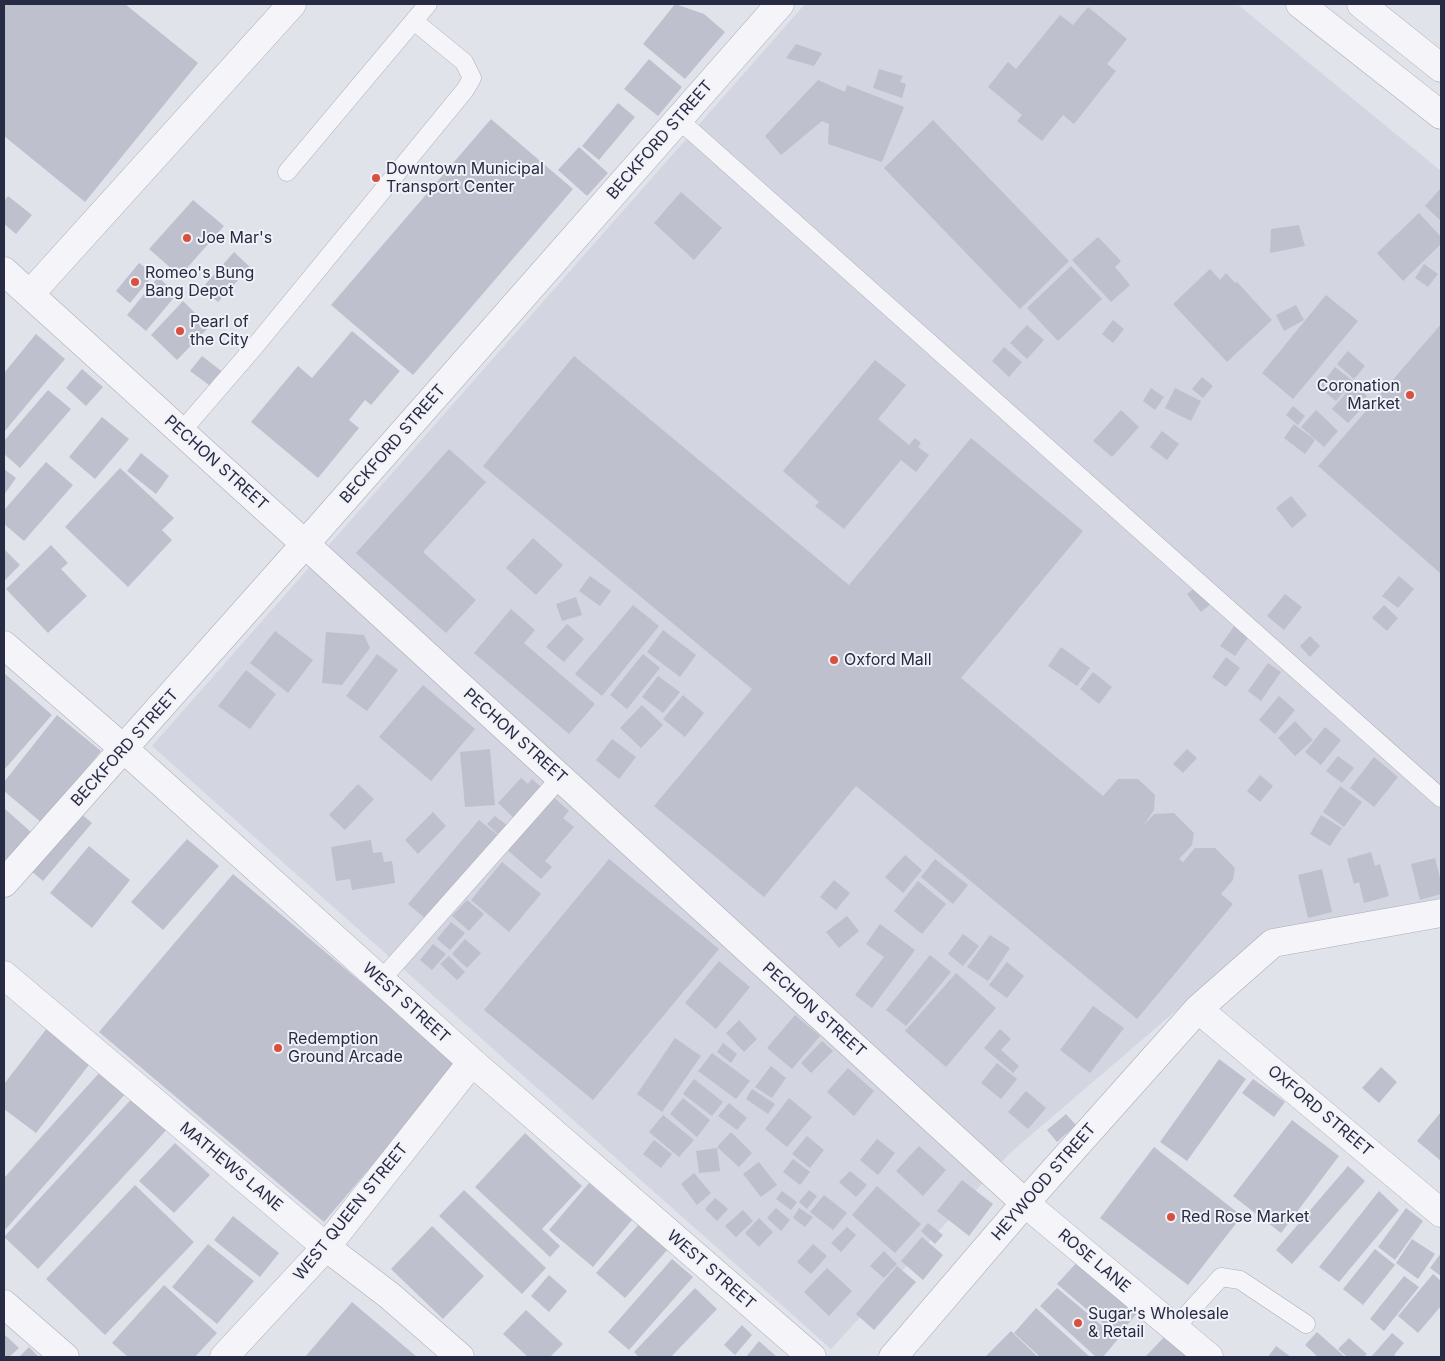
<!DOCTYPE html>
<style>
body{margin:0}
#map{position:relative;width:1445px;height:1361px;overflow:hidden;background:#e1e3eb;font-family:Inter,sans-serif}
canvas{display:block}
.frame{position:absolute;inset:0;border:5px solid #282b44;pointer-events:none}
</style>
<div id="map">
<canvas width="1445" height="1361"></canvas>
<div class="frame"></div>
</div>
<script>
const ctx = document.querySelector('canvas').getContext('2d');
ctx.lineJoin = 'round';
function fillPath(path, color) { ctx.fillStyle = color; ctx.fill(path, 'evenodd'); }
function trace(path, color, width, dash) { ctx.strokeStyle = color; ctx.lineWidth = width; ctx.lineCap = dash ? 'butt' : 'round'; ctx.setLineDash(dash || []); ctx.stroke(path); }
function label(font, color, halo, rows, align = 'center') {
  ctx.font = font + ' Inter,sans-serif'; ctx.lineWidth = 4; ctx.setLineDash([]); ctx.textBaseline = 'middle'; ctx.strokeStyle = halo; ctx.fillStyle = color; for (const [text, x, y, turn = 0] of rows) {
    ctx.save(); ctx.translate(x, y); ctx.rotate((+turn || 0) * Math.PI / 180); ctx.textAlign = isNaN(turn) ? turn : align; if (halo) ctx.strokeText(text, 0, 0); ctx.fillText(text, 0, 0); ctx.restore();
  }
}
fillPath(new Path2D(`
 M805,4H1237L1441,171V324L1318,466L1441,574V901L1262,937L1010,1153L831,1349L152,746Z`), '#d3d5e0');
fillPath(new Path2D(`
 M4,4H125L198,63L85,202L4,136Z
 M675,4L704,14L725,32L685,79L643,44Z
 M1088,7L1127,39L1107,64L1116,71L1074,124L1063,115L1042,141L1017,121L1022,115L988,87L1008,62L1016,69L1060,15L1073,25Z
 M796,44L822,53L814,66L786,58Z
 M649,59L682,87L658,116L624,89Z
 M879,69L903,76L900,82L906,84L902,98L873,88Z
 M818,80L845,92L847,85L904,107L882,162L828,144L829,124L822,121L781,155L765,136Z
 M618,103L635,117L599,160L582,146Z
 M491,119L573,189L413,375L331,305Z
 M933,120L1069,261L1020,309L884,168Z
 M579,147L608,173L587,196L558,170Z
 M1441,188V221L1425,206Z
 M681,192L722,228L694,260L654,223Z
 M8,196L32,215L16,234L4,224V201Z
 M193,200L224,226L180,276L149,249Z
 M1419,213L1441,237V244L1403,281L1377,253Z
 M1299,225L1305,246L1270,253L1271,229Z
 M1098,237L1121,261L1115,267L1130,285L1111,302L1072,260Z
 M234,252L250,267L218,302L202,288Z
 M139,263L154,274L130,303L116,291Z
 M1424,264L1438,274L1428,287L1415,278Z
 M1071,266L1102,299L1058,341L1027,308Z
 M1210,269L1220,280L1226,273L1235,283L1237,282L1272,320L1227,362L1173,304Z
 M158,277L177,294L146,331L127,315Z
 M1326,295L1358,321L1293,399L1262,373Z
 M183,301L209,327L177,360L151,335Z
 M1296,305L1304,320L1284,331L1276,315Z
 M1113,320L1124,329L1113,343L1102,334Z
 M1441,324V574L1318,466Z
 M1027,325L1044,340L1027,359L1010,343Z
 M352,331L400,371L371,405L365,400L349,420L359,428L318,478L251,422L298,366L312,378Z
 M36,334L65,359L4,432V373Z
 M1004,347L1022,362L1009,377L992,361Z
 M1348,351L1365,366L1354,379L1337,364Z
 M202,356L224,373L213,388L190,371Z
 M574,356L849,585L971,438L1083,531L961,678L1103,796L1118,779H1138L1155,795L1154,810L1143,826L1154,814L1174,813L1194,833L1192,845L1179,859L1183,862L1195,848H1215L1235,868L1233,880L1221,894L1233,904L1137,1019L856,786L764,897L654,806L752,689L483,466Z
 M875,360L906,385L878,419L909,445L915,438L921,443L918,447L929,455L916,472L901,460L844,529L815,506L819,502L783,471Z
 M1335,367L1353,381L1336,401L1319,387Z
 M82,369L103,387L86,406L66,388Z
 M1202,377L1213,386L1203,398L1192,389Z
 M1354,384L1367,396L1359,405L1362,408L1348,423L1332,409Z
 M1151,388L1164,397L1155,410L1143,401Z
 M1175,388L1201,401L1191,421L1165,408Z
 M48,390L71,409L20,468L4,454V441Z
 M1293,406L1305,416L1298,425L1286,415Z
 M1121,410L1139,427L1112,457L1093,441Z
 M1316,410L1338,431L1324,447L1301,427Z
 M102,417L129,439L95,479L69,457Z
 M1294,424L1315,440L1305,454L1284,438Z
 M1162,431L1179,444L1167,460L1150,447Z
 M449,449L486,482L423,552L476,600L446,633L356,553Z
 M141,453L169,476L156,494L127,471Z
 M46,462L73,485L24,541L4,524V510Z
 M120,468L174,518L162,530L172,540L128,587L65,527Z
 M4,469L16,478L4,495Z
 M1291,496L1307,515L1292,528L1276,508Z
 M533,538L563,565L536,595L506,568Z
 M51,545L68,563L61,569L87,596L48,633L6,589Z
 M4,549L20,565L5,580L4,578Z
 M590,576L611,591L600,606L579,591Z
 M1399,576L1414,589L1398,608L1382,596Z
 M1204,580L1219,597L1201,612L1187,594Z
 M1285,594L1302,607L1284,630L1267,616Z
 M576,597L582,615L562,621L556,604Z
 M633,605L659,626L602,696L575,674Z
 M1384,605L1398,618L1387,631L1372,618Z
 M511,609L535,630L524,643L595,704L569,734L474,653Z
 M567,624L584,639L564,662L546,647Z
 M1235,625L1250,635L1235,656L1220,646Z
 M663,630L696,655L680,677L647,652Z
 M275,631L313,660L288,693L250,663Z
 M326,632L364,635L370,648L342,685L322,683Z
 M1310,636L1320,646L1310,657L1300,646Z
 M1061,647L1090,668L1077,686L1048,666Z
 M377,654L398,670L367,711L346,696Z
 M643,654L660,668L627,709L610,695Z
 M1226,657L1240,668L1226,687L1212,677Z
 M1268,663L1281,672L1261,701L1248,691Z
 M246,670L276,694L250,729L218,706Z
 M1093,672L1112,687L1099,704L1080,689Z
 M4,673L52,715L4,770Z
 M658,676L680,692L663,713L642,697Z
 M423,685L475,729L431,781L379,737Z
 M683,695L704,713L685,737L663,719Z
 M1279,696L1295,710L1275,734L1259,720Z
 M642,705L663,725L641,748L620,728Z
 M57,715L101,751L42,823L4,791V782Z
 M1295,721L1313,740L1295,756L1278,738Z
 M1325,727L1341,740L1321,765L1305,752Z
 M612,739L636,757L619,779L596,760Z
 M490,749L495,805L465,807L460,752Z
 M1187,749L1197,758L1183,773L1173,764Z
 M1338,756L1354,768L1342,783L1326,771Z
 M1374,757L1398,777L1374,807L1350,788Z
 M1260,775L1273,786L1260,802L1247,791Z
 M521,778L528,784L532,779L542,788L514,818L498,803Z
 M358,784L374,799L345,830L329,815Z
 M1340,786L1362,802L1344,827L1323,812Z
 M551,795L569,811L563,818L574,827L545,861L552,867L541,879L505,848Z
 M4,808L32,833L4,865Z
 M79,812L92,823L43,881L30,870Z
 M433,812L446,826L418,854L405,840Z
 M1321,815L1342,828L1330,846L1310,834Z
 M495,816L508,826L500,836L487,824Z
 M479,820L499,836L427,920L408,904Z
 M187,839L219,866L163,930L131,902Z
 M371,840L373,853L382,852L384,862L392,861L395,883L352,890L350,879L336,881L331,847Z
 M89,846L130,880L92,928L50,893Z
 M1371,852L1375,866L1380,864L1389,896L1364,903L1359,882L1354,884L1347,859Z
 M905,855L922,870L903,893L885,877Z
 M1435,858L1441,882V894L1420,900L1411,864Z
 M609,859L719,949L593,1100L484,1010Z
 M935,859L968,885L953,904L921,877Z
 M502,862L541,894L509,932L471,900Z
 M1322,869L1332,912L1308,918L1298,875Z
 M233,874L458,1064L324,1222L99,1032Z
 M834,880L850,893L836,910L820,897Z
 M918,881L946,904L922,934L894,911Z
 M467,900L484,914L469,931L452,916Z
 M847,916L859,931L839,948L826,932Z
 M451,922L465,933L450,950L437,939Z
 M880,924L915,950L872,1008L855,995L884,957L866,944Z
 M963,934L979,946L963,966L948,954Z
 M990,935L1010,948L988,981L967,967Z
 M465,939L481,953L467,968L452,954Z
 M433,944L446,954L432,970L420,960Z
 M930,955L951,972L906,1026L886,1010Z
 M449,956L465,972L457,980L440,964Z
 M719,961L750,987L716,1029L685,1003Z
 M1007,962L1024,976L1007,998L989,985Z
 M956,973L996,1008L946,1067L905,1031Z
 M1093,1006L1124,1028L1090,1073L1060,1050Z
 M795,1015L820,1036L792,1069L767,1048Z
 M739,1020L757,1039L744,1052L726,1033Z
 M51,1023L95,1057L36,1133L4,1109V1084Z
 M1000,1029L1011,1039L1001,1050L1019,1066L1013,1073L984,1048Z
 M675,1038L701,1056L662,1112L637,1094Z
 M822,1041L833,1051L811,1073L801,1063Z
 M723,1043L737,1054L731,1063L717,1052Z
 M712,1053L750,1081L736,1099L698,1071Z
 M1219,1059L1246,1079L1187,1161L1160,1142Z
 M997,1063L1017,1079L1001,1099L981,1083Z
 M771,1066L786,1078L772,1098L755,1087Z
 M1381,1067L1397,1082L1379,1103L1362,1088Z
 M848,1068L874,1091L854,1116L827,1092Z
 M101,1071L126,1093L4,1231V1178Z
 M694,1079L723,1102L712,1116L683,1094Z
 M1253,1079L1285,1102L1274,1117L1242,1093Z
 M752,1089L775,1104L768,1114L746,1099Z
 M1026,1091L1046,1108L1028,1129L1008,1112Z
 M138,1092L172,1124L38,1269L4,1237Z
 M683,1098L710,1120L697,1137L670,1114Z
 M789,1098L812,1117L787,1147L765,1129Z
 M729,1103L747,1118L737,1130L718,1116Z
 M1441,1112V1161L1417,1141Z
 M1066,1114L1076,1125L1057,1142L1047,1130Z
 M663,1115L694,1140L679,1157L649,1132Z
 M1292,1120L1339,1156L1281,1233L1233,1196Z
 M731,1132L752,1153L739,1167L717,1147Z
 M525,1133L582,1186L542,1229L560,1246L550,1257L475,1187Z
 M807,1136L824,1150L810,1168L792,1154Z
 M877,1139L895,1153L878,1175L860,1160Z
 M654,1140L672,1154L661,1168L643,1154Z
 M175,1143L210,1175L174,1213L139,1181Z
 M919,1146L946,1170L923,1196L896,1171Z
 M1154,1147L1242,1216L1188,1285L1100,1218Z
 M717,1148L720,1171L699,1173L696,1151Z
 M793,1159L810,1172L800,1185L783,1172Z
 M759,1162L777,1185L761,1197L743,1174Z
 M1348,1166L1365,1181L1292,1264L1276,1250Z
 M850,1171L867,1185L856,1197L839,1182Z
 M694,1173L711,1193L697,1205L681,1184Z
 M962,1180L993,1204L969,1236L937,1211Z
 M589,1183L632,1220L593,1267L549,1230Z
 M135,1185L194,1242L105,1335L46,1279Z
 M877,1186L921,1224L895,1253L852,1215Z
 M464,1190L546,1268L522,1294L439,1216Z
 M809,1190L817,1196L807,1209L799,1202Z
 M782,1191L797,1202L791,1210L776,1199Z
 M1379,1191L1399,1210L1339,1282L1319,1267Z
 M824,1195L847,1213L833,1230L810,1212Z
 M715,1198L728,1209L717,1221L705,1209Z
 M776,1208L790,1220L781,1231L767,1218Z
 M799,1208L813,1217L805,1227L793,1218Z
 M1406,1208L1423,1221L1395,1260L1378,1247Z
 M743,1210L753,1221L736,1237L725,1226Z
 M233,1216L279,1253L260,1277L214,1240Z
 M759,1218L773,1232L759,1247L745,1233Z
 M928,1223L943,1235L935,1244L921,1231Z
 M639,1224L668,1249L625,1298L596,1273Z
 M432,1226L484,1276L443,1319L391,1269Z
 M847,1227L856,1235L841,1252L831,1243Z
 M922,1237L943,1255L923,1280L901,1261Z
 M1412,1239L1435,1254L1418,1279L1396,1263Z
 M208,1244L254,1281L217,1324L172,1287Z
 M813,1244L827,1256L811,1274L797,1262Z
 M1375,1249L1395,1265L1363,1305L1343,1289Z
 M884,1251L897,1264L884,1278L870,1266Z
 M1441,1253V1276L1430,1268Z
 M672,1259L693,1277L629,1350L608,1332Z
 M1079,1260L1138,1312L1118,1336L1057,1284Z
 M897,1266L916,1282L874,1330L856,1314Z
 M827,1268L852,1291L829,1316L804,1292Z
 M1433,1274L1441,1281V1306L1418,1333L1398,1316Z
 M549,1275L567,1291L549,1312L531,1296Z
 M1404,1276L1419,1287L1384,1331L1370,1319Z
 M164,1285L217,1333L195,1357H128L112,1343Z
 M695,1288L717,1309L671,1357H639L634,1352Z
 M1057,1288L1118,1339L1103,1357H1096L1040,1306Z
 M352,1302L371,1318L417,1357H305Z
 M1036,1308L1090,1357H1040L1014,1333Z
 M526,1310L563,1344L550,1357H528L503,1334Z
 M742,1325L752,1335L735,1355L724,1345Z
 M1011,1331L1038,1357H985Z
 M1317,1332L1345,1357H1318L1305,1345Z
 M1168,1333L1194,1357H1145Z
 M1392,1333L1404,1343L1394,1355L1397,1357H1371Z
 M4,1334L19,1348L9,1357H4Z
 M1349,1338L1367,1354L1363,1357H1347L1338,1349Z
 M759,1341L777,1357H746Z
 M1276,1346L1291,1357H1268Z
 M29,1347L39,1357H19Z`), '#bec0ce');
const service = new Path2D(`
 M678,119L1441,798
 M287,172L428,4
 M181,432L256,345L465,90L472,78L464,62L414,21
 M381,980L560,778
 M1175,1328L1221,1277L1240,1280L1306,1324`);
const minor = new Path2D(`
 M4,271L305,544L1025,1203L1209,1357
 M30,294L292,4
 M4,645L124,749L472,1062L812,1357
 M4,883L305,544L780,4
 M4,975L326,1247L390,1296L460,1357
 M1198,1009L1441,1213
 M4,1304L65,1357
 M224,1357L326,1247L472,1062
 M893,1357L1025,1203L1198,1009L1273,943L1441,913`);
const tertiary = new Path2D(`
 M1300,4L1441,115
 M1361,4L1441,68`);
trace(service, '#aaacb9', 19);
trace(minor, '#aaacb9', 29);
trace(tertiary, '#aaacb9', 29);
trace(service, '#f5f5f9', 18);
trace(minor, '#f5f5f9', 28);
trace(tertiary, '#f5f5f9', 28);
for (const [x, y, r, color] of [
 [376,178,5,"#d8503f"],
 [187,238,5,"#d8503f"],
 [135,282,5,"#d8503f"],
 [180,331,5,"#d8503f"],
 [1410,395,5,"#d8503f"],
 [834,660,5,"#d8503f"],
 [278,1048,5,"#d8503f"],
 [1171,1217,5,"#d8503f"],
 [1078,1323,5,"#d8503f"]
]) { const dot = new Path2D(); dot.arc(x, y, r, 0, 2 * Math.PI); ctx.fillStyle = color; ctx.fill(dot); trace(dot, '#f1f2f8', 2); }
label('16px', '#282b44', '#f1f2f8', [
 ["BECKFORD STREET",660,140,-49],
 ["BECKFORD STREET",393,444,-49],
 ["PECHON STREET",216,463,42],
 ["PECHON STREET",515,736,42],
 ["BECKFORD STREET",125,748,-48],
 ["WEST STREET",406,1003,42],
 ["PECHON STREET",814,1010,42],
 ["OXFORD STREET",1320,1111,40],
 ["MATHEWS LANE",231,1167,40],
 ["HEYWOOD STREET",1044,1182,-49],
 ["WEST QUEEN STREET",351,1212,-51],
 ["ROSE LANE",1094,1261,40],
 ["WEST STREET",711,1270,41]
]);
label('16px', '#282b44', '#f1f2f8', [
 ["Downtown Municipal",386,169],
 ["Transport Center",386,187],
 ["Joe Mar's",197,238],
 ["Romeo's Bung",145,273],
 ["Bang Depot",145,291],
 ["Pearl of",190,322],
 ["the City",190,340],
 ["Coronation",1400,386,"right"],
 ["Market",1400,404,"right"],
 ["Oxford Mall",844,660],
 ["Redemption",288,1039],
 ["Ground Arcade",288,1057],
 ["Red Rose Market",1181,1217],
 ["Sugar's Wholesale",1088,1314],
 ["& Retail",1088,1332]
], 'left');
</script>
